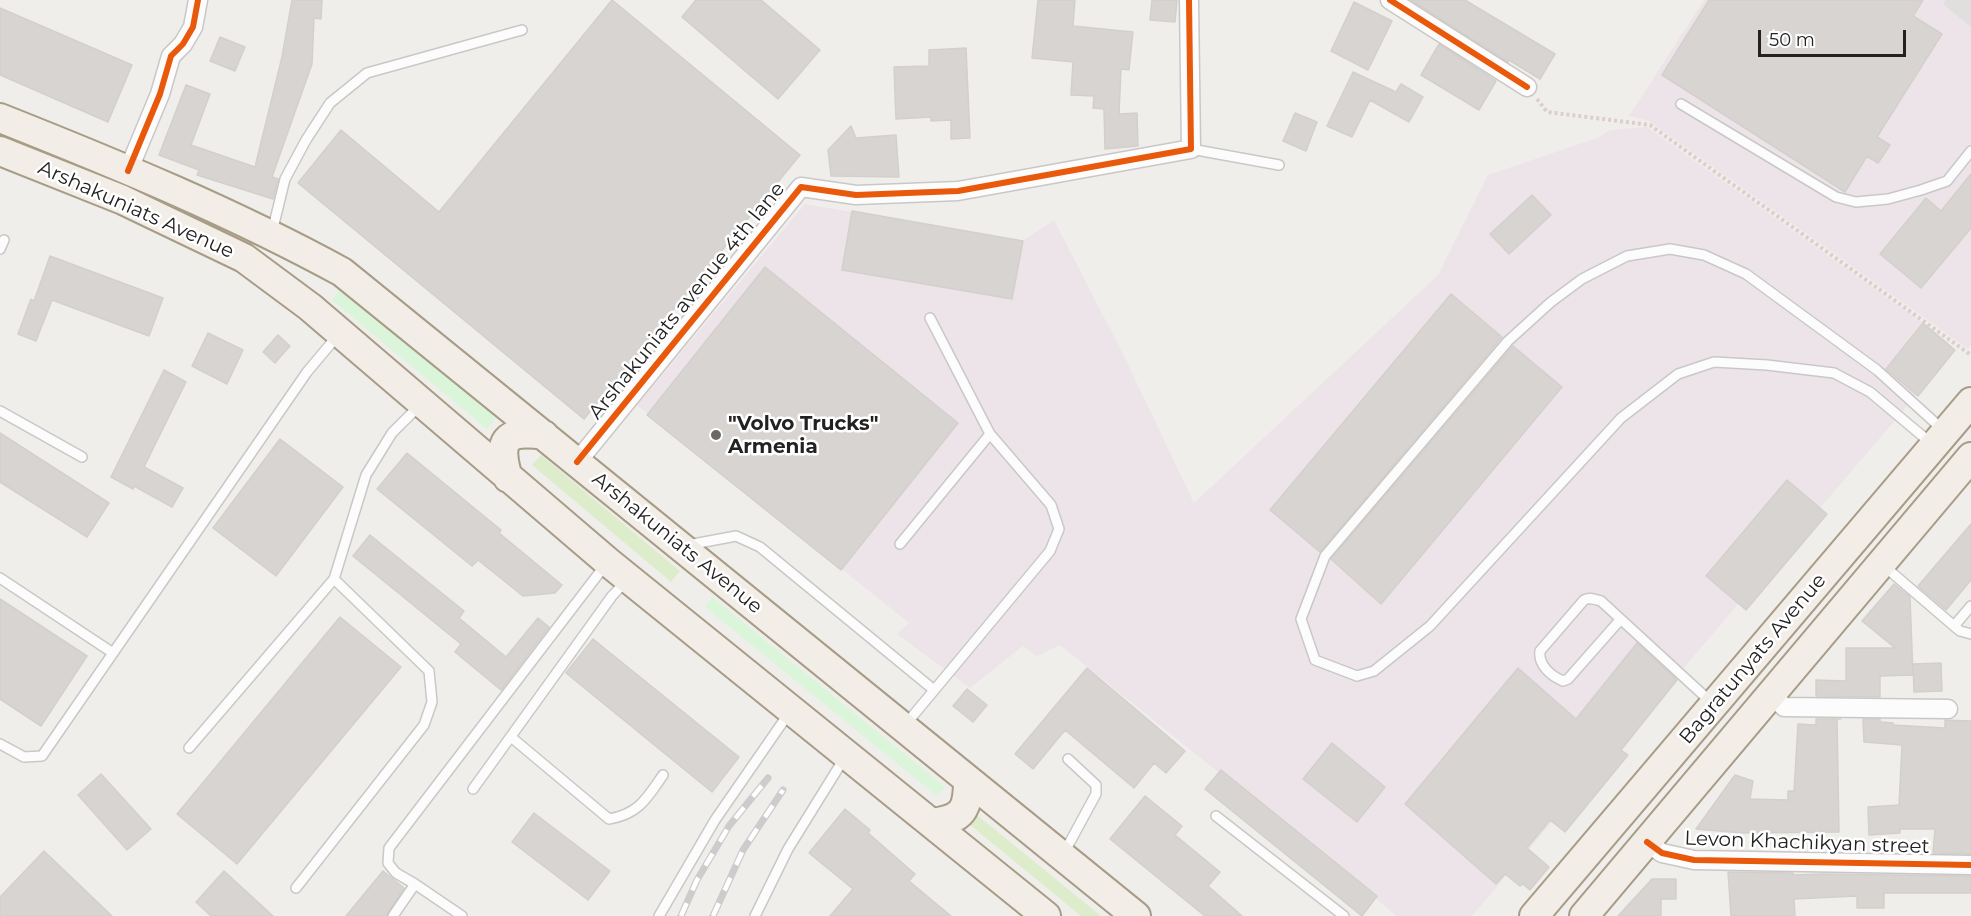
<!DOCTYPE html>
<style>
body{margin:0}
#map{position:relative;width:1971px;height:916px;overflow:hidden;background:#f0eeeb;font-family:Montserrat,sans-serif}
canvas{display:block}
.scale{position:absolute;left:1758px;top:30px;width:148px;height:27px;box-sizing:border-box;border:3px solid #222;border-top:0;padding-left:8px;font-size:18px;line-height:21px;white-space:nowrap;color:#222;-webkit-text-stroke:4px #fff;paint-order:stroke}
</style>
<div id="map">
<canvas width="1971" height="916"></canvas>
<div class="scale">50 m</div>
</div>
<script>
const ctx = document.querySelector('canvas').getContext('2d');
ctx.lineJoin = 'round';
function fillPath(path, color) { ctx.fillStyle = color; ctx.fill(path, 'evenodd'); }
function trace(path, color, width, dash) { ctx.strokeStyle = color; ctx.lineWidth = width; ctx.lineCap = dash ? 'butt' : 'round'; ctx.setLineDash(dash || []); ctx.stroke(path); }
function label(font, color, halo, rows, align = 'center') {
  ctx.font = font + ' Montserrat,sans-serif'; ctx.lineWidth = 5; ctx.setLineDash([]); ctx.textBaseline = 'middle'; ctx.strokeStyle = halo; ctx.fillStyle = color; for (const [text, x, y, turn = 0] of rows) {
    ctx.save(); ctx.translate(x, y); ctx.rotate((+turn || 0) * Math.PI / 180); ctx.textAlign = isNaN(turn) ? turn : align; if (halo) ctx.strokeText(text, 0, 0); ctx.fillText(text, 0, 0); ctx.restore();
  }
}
fillPath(new Path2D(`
 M1704,0H1971V345L1968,349L1649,121L1629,116Z
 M1647,127L1923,323L1955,350L1472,916H1397L1060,645L1037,656L1023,646L970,688L897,634L909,623L637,405L805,204L1022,241L1054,220L1123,354L1194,503L1438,275L1488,175L1597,138L1610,130Z`), '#ede4e9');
fillPath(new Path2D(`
 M541,455L680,571L671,582L532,465Z
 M977,815L1101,916H1081L969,824Z`), '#ddeccb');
fillPath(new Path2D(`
 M341,289L496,418L487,429L332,300Z
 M712,597L945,787L937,796L705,607Z`), '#daf5da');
fillPath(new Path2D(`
 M1946,0H1971V27L1943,4Z`), '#e0dfde');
const building = new Path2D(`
 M292,0H322L321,19L314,18L312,64L272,177L278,179L273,199L197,175L199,170L159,155L186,85L210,94L191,145L255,167L282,57Z
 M612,0L800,155L584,419L298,183L341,130L439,212Z
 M696,0H761L820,50L778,99L682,17Z
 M1038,0H1075L1073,26L1133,32L1129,70L1121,69L1119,114L1137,113L1138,146L1105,149L1104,109L1093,108L1094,96L1071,95L1073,62L1032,58Z
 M1152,0H1177L1175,22L1150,20Z
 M1411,0H1465L1555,54L1540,79L1509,60L1508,62Z
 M1709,0H1923L1913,16L1942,34L1877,137L1890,145L1878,163L1867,156L1845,192L1662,75Z
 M1354,2L1392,21L1368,70L1331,51Z
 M0,8L132,65L108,122L0,75Z
 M220,37L245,47L235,71L210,61Z
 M1439,44L1496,81L1479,110L1421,75Z
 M966,48L970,138L951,139V120L931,121V117L896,119L894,67L929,66V50Z
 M1353,72L1396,92L1401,84L1423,97L1409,122L1370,100L1352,137L1327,126Z
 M1295,113L1317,122L1306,151L1283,141Z
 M851,126L856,138L896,135L899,177L831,176L828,150Z
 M1971,174V228L1921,288L1880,254L1926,198L1941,211Z
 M1532,195L1551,215L1509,254L1490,234Z
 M852,211L1023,241L1012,299L842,270Z
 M50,256L163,298L149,336L52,300L36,341L18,334L31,299L34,301Z
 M765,267L958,423L841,570L647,415Z
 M1451,294L1502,337L1320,552L1270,510Z
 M1923,323L1955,350L1918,396L1886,369Z
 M208,333L243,350L227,384L192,366Z
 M278,335L290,346L275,363L263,352Z
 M1513,346L1562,387L1381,604L1331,559Z
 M164,370L186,382L144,467L183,488L172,507L134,486L133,489L111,477Z
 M0,433L109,503L87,537L0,482Z
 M280,439L343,487L276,576L213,528Z
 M407,453L501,530L499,533L562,585L555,593L523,596L478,560L472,566L377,489Z
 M1787,480L1827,514L1746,610L1706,576Z
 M1971,524V580L1946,610L1918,586Z
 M370,535L464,611L459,618L506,657L538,618L549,627L501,690L455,652L461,644L353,556Z
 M1894,584L1910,597L1913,675L1880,676V697L1816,696V680L1846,681V648H1895L1862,621Z
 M0,599L87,656L41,726L0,699Z
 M340,617L401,667L237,864L177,814Z
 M593,639L739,757L712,792L566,673Z
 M1637,643L1677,680L1621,750L1628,755L1565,832L1550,820L1527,848L1549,867L1530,890L1523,884L1520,886L1505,874L1496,884L1405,804L1518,668L1576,719Z
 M1941,663L1942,691L1914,692L1913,664Z
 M1087,668L1185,751L1166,773L1154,763L1134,788L1065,730L1033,769L1015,754Z
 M967,689L987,705L973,722L953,706Z
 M1816,719H1841H1837L1839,832L1742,833L1696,829L1735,775L1753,781L1750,799L1788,800V791H1794L1798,724L1816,725Z
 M1863,719H1880V722L1893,723V725L1945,728V720L1971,721V854L1933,853L1935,829H1900V833L1869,835L1868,807L1899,805L1902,745L1864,742Z
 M1332,743L1385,787L1357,822L1303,779Z
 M1221,770L1377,896L1362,916L1205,789Z
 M101,774L151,829L127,850L78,795Z
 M1145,796L1182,826L1175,835L1220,872L1208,886L1242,916H1205L1110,839Z
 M845,809L870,830L868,833L915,874L909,881L951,916H830L853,889L809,853Z
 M534,813L610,871L588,900L512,842Z
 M44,851L112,916H0V897Z
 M224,871L273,916H211L196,902Z
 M383,871L404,888L386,916H346Z
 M1728,872L1793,873V875L1822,874L1971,876V893H1884V908H1857V896L1794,899L1795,916H1731Z
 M1652,879H1676V899H1661V916H1618Z`);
fillPath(building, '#d7d4d2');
trace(building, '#d3d0cc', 1.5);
const lane = new Path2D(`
 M1681,104L1836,197L1856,202L1888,199L1921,190L1947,181L1971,151
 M1191,149L1279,165
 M272,232L285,179L306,140L330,103L367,73L522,30
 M0,249L4,240
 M0,411L82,457
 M1932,444L1870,392L1834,373L1767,365L1714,362L1678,374L1621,418L1430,626L1374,671L1357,676L1315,660L1301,619L1325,556L1508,341L1551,302L1582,279L1627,256L1670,249L1704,255L1746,274L1877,370L1942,429
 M900,544L990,434
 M688,545L736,536L760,547L934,690
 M1883,565L1954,626L1960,631L1971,634
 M0,578L113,653
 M1620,620L1568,679L1563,681C1551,676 1538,665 1540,651L1584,600C1589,597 1594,599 1601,601L1712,703
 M1954,626L1971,606
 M906,724L1050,551L1059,529L1051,505L990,434L930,318
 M511,737L609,819C639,814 647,798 663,775
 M0,744L24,757L42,756L307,372L338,335
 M189,748L334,579
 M473,789L612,596L627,580
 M1216,816L1344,916
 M1064,853L1096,794V785L1068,759
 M296,888L424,725L432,702L429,671L334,579L366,475L392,433L420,405
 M393,916L415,884
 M462,916L415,884L396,873L388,863L389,848L606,564
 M659,916L715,820L789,713
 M755,916L788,849L845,757`);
const street = new Path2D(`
 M1390,0L1527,87
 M128,171L160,94L171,56L183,44L193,27L198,0
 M577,462L801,187L856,195L958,191L1191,149L1189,0
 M1771,694L1784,707L1948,709
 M1647,842L1662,853L1694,860L1971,865`);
const primary = new Path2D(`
 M0,118C116,164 232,212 342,272L1136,916
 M0,151L123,200L244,258L310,307L608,562L1046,916
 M508,478C497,441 504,429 544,435
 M932,823C963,819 968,810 968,780
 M1534,916L1971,402
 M1584,916L1971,457`);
trace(lane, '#c9c8c7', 12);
trace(street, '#c9c8c7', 21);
trace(primary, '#a79c86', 32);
trace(new Path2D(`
 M1537,99L1547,112L1650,125L1971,355`), '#dccecd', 4, [3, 3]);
trace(lane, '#fdfcfc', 9);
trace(street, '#fdfcfc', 18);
trace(primary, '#f3ede7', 28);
const rail = new Path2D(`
 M681,916L697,880L729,826L768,778
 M713,916L743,850L783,790`);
trace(rail, '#ccc', 7);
trace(rail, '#fff', 4.5, [14]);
trace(new Path2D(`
 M1390,0L1527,87
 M128,171L160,94L171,56L183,44L193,27L198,0
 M577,462L801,187L856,195L958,191L1191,149L1189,0
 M1647,842L1662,853L1694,860L1971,865`), '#e8590c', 6);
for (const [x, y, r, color] of [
 [716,435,6,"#6a6968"]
]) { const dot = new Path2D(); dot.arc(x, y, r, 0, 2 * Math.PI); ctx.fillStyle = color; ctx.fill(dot); trace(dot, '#fff', 2); }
label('20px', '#222', '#fff', [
 ["Arshakuniats Avenue",136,210,24],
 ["Arshakuniats avenue 4th lane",687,301,-51],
 ["Arshakuniats Avenue",677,543,39],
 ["Bagratunyats Avenue",1753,659,-50],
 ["Levon Khachikyan street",1807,843,2]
]);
label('bold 20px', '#222', '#fff', [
 ["\"Volvo Trucks\"",728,424],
 ["Armenia",728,447]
], 'left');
</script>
